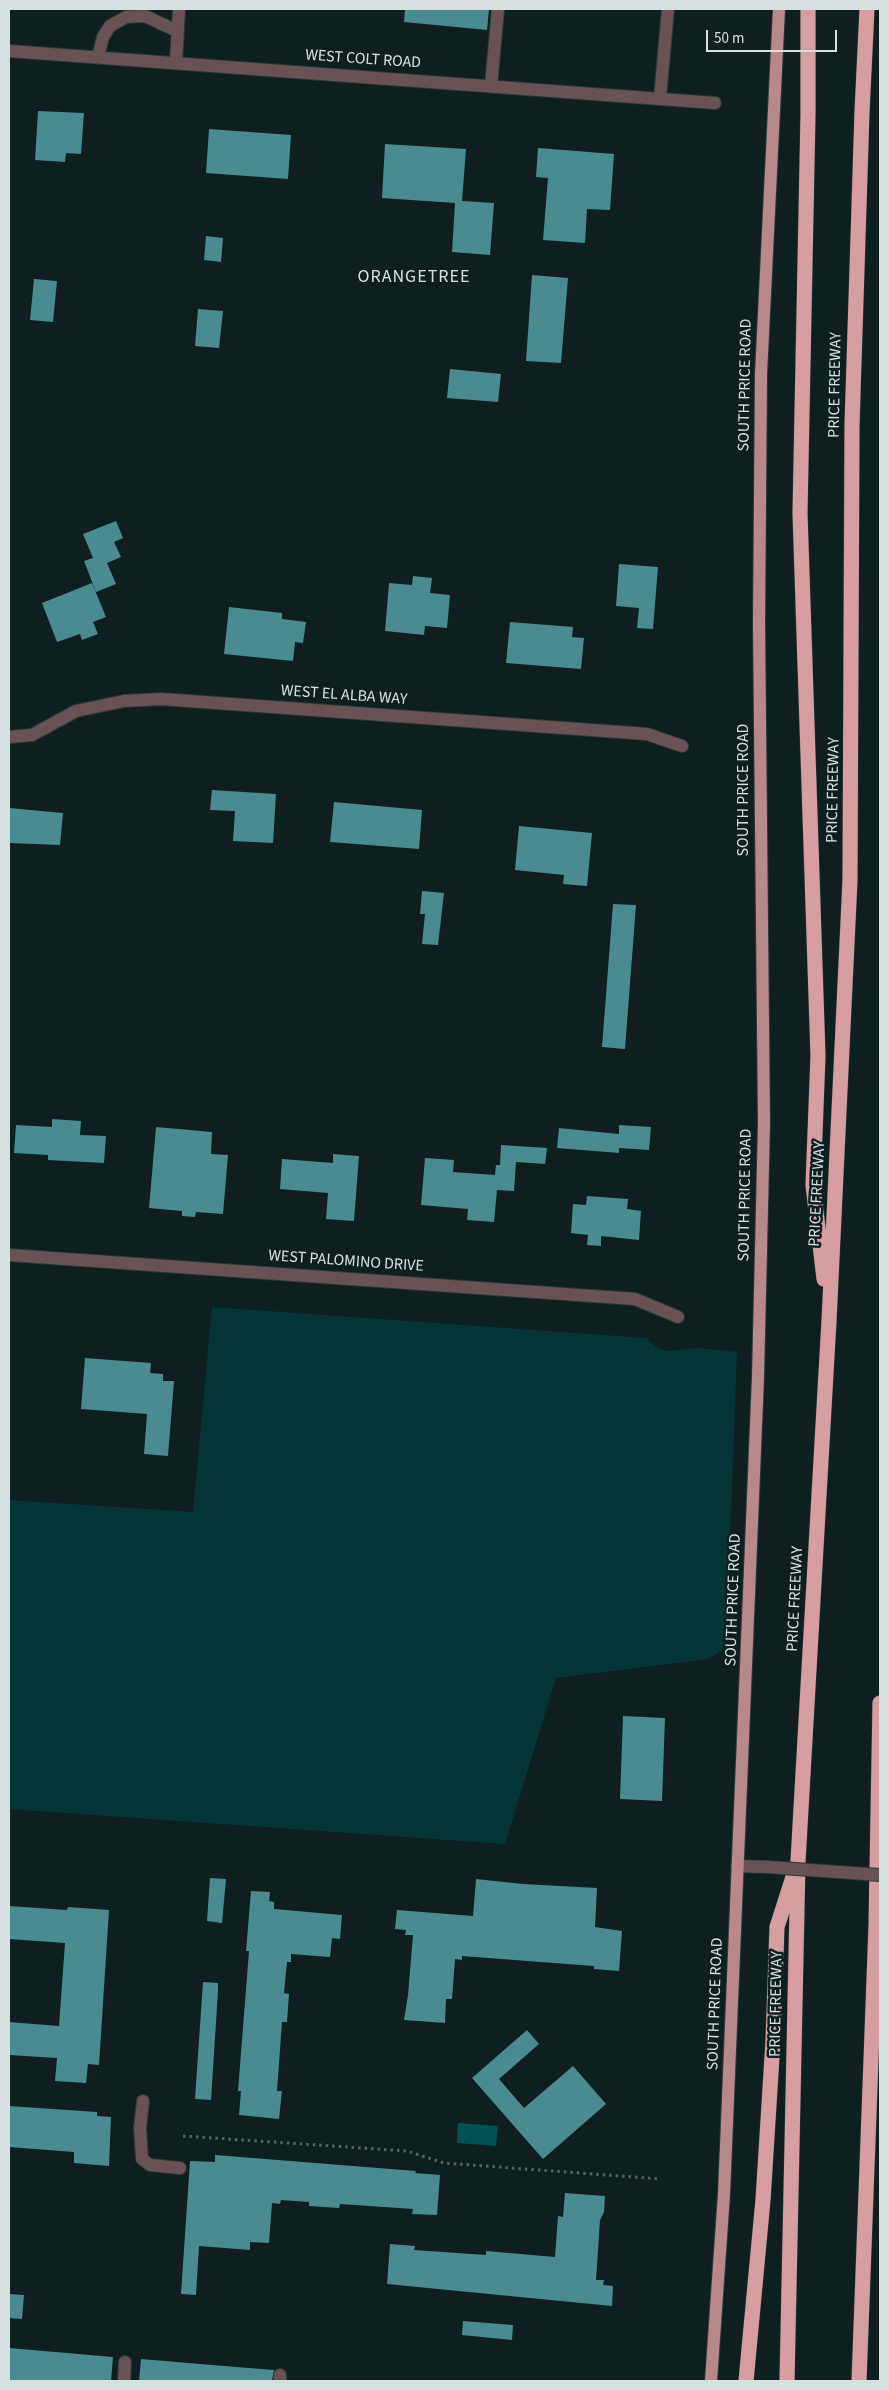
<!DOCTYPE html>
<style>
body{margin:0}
#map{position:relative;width:889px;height:2390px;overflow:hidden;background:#0f1f20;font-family:"Source Sans 3",sans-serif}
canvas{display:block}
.frame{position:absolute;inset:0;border:10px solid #d6e0e0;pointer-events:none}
.scale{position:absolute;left:706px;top:30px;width:131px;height:22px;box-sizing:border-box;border:2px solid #d6e0e0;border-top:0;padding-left:6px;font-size:15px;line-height:18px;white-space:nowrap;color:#d6e0e0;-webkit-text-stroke:4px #0f1f20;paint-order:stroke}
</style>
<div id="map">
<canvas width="889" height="2390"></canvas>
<div class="frame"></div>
<div class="scale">50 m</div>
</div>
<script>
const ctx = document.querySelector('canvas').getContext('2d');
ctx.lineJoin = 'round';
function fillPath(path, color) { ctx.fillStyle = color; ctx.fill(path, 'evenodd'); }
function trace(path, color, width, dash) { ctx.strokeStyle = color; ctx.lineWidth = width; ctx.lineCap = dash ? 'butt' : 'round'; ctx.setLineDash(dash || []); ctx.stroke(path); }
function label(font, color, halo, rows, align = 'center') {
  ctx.font = font + ' "Source Sans 3",sans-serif'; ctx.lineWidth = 5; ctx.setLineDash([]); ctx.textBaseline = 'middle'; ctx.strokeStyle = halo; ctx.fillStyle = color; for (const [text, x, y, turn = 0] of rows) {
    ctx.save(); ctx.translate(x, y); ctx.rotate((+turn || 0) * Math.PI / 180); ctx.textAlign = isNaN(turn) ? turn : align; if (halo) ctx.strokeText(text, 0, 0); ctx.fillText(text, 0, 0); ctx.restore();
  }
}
fillPath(new Path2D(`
 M212,1307L646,1338L656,1347L666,1351L698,1348L737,1352L726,1647L709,1659L556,1678L505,1844L9,1809V1500L193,1512Z`), '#043638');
fillPath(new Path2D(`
 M458,2123L498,2126L496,2146L457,2143Z`), '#005154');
fillPath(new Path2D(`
 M405,9H489L487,30L404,22Z
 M38,111L84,113L81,154L66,153L65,162L35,160Z
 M209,129L291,135L288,179L206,173Z
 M385,144L466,149L462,201L494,203L490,255L452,252L455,203L382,198Z
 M538,148L614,154L610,210L587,209L585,243L543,240L548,178L536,177Z
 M206,236L223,238L221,262L204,260Z
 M532,275L568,278L561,363L526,361Z
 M34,279L57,281L53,322L30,320Z
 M198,309L223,311L219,348L195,346Z
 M450,369L501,374L498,402L447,398Z
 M116,521L123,538L114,542L121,557L107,563L116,584L96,592L84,561L93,558L83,534Z
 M619,564L658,567L653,629L637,628L639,608L616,606Z
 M413,576L432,578L430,593L450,595L447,628L425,626L424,635L385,631L389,583L412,585Z
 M92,583L106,617L93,622L98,634L82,640L80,634L57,642L42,603Z
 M229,607L282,613V619L306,622L303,643L295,642L293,661L224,654Z
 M510,622L573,627L572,637L584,638L581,669L506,663Z
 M212,790L276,794L273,843L233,841L235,811L210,810Z
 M334,802L422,810L419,849L330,842Z
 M9,808L63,813L60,845L9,843Z
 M519,826L592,833L587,886L563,884L564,875L515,870Z
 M422,891L444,893L438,945L422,944L425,914H420Z
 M613,904L636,905L625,1049L602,1047Z
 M52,1119L81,1121L80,1135L106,1136L104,1163L48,1160V1155L14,1153L16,1125L52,1127Z
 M619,1125L651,1127L649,1150L619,1148V1153L557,1148L559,1128L619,1134Z
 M156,1127L212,1132L211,1154L228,1155L223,1214L196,1212L195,1217L182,1216V1211L149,1208Z
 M501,1145L547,1148L545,1164L516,1162L514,1191L497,1190L494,1222L467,1220L468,1209L421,1205L425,1158L454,1160L453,1172L495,1175L496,1165H500Z
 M333,1154L359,1156L354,1221L326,1219L328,1193L280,1189L282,1159L333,1163Z
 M587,1196L628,1199L627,1209L641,1211L639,1240L601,1236V1246L587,1245L588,1235L571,1233L573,1204L586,1205Z
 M85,1358L151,1363L150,1373L163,1374V1381H174L168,1456L144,1454L147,1414L81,1409Z
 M623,1716L665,1718L662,1801L620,1799Z
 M210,1878L226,1879L222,1923L207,1921Z
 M476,1879L523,1884L597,1888L595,1927L622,1931L619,1971L594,1969V1966L462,1956V1960L455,1959L452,1999H446L445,2023L404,2020L408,1995L413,1935H405L406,1930L395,1929L397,1910L473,1916Z
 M251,1891L270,1892L269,1901L274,1902V1909L342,1915L340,1939L332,1938L330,1957L291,1954V1962H287L284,1993L289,1994L287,2022H282L277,2091H282L279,2119L239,2115L241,2091H238L249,1951H246Z
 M9,1906L67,1910L68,1907L109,1910L99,2065L88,2064L86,2083L55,2081L57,2058L9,2055V2022L59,2026L65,1943L9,1939Z
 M203,1982L218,1983V1991L211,2100L195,2099Z
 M527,2030L539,2044L499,2079L524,2108L573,2066L606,2104L543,2159L472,2078Z
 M9,2106L97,2112V2116L111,2117L109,2166L74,2163V2152L9,2147Z
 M215,2155L416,2171L415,2173L440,2175L437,2215L412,2214L413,2209L340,2204L339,2208L309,2206V2202L281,2200L280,2204L272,2203L269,2243L250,2242V2250L199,2246L196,2295L181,2294L190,2161L215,2162Z
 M565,2193L605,2196L604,2212L600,2220L596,2280H604L603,2285L613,2286L612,2306L387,2284L390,2244L415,2246L414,2250L486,2255V2251L555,2257L558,2216L563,2217Z
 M9,2294L24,2295L22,2319L9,2318Z
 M463,2321L513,2325L512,2340L462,2335Z
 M9,2348L113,2357L111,2381H9Z
 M141,2359L212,2365L274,2370L272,2381H139Z`), '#498b8e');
const minor = new Path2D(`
 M9,51L715,103
 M98,57L103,37L110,26L126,17L145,16L177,31
 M176,63L179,9
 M491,86L498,9
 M660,98L668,9
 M9,737L32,735L76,711L124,701L161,699L647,734L682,746
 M9,1255L635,1299L678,1317
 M737,1866L768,1867
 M143,2101L140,2128L142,2159L150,2165L180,2168
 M124,2381L125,2362
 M280,2381V2375`);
const major = new Path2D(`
 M711,2381L724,2194L758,1377L764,1123L759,623L761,374L779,9`);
const highway = new Path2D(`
 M808,9V114L800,513L818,1056L813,1185L824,1279
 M746,2381L763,2200L773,2041L777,1927L793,1877
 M787,2381L798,1861L829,1321L850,880L852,425L862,112L867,9
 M859,2381L876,1926L880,1703`);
trace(minor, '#2b3a3b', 14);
trace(major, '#2b3a3b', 14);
trace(highway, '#2b3a3b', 16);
trace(new Path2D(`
 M183,2136L407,2151L444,2163L661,2179`), '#556364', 3, [2.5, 4]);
trace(minor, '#695253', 12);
trace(major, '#b7898b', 12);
trace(highway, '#d69ea1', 15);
const minorBridge = new Path2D(`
 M768,1867L880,1875`);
trace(minorBridge, '#2b3a3b', 14, []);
trace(minorBridge, '#695253', 12);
label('16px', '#d6e0e0', '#0f1f20', [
 ["WEST COLT ROAD",363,60,4],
 ["SOUTH PRICE ROAD",746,385,-89],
 ["PRICE FREEWAY",836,385,-89],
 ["WEST EL ALBA WAY",344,696,4],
 ["SOUTH PRICE ROAD",744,790,-90],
 ["PRICE FREEWAY",834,790,-89],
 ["PRICE FREEWAY",818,1194,-87],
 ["SOUTH PRICE ROAD",746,1195,-89],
 ["WEST PALOMINO DRIVE",346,1262,4],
 ["PRICE FREEWAY",796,1599,-87],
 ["SOUTH PRICE ROAD",734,1600,-88],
 ["SOUTH PRICE ROAD",716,2004,-88],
 ["PRICE FREEWAY",777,2004,-89]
]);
ctx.letterSpacing = '1px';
label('18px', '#d6e0e0', '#0f1f20', [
 ["ORANGETREE",414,278]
]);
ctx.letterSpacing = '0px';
</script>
